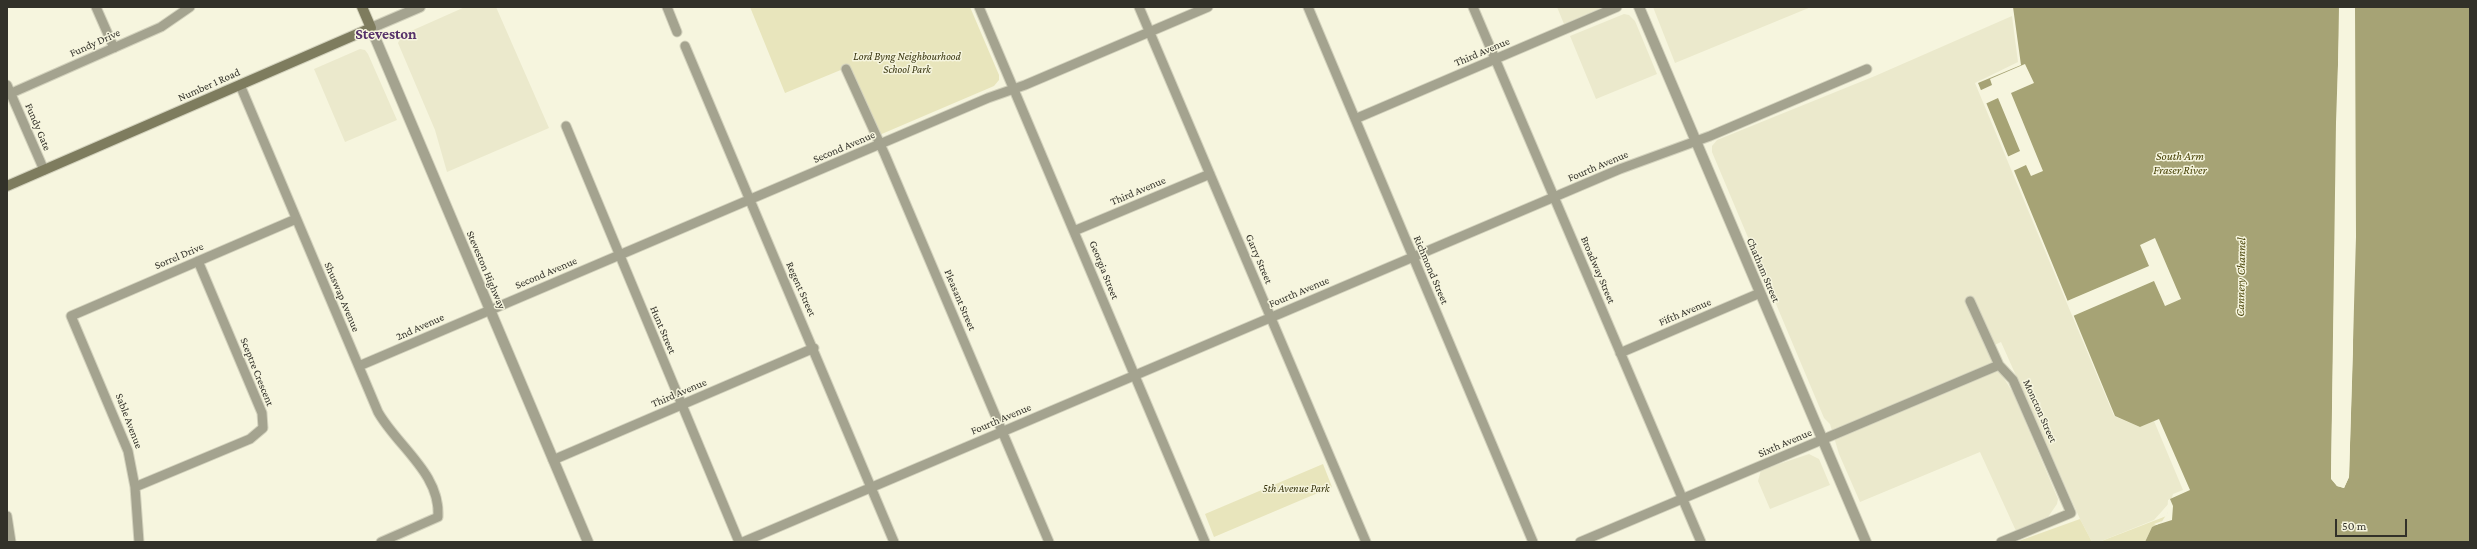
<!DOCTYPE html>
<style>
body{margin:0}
#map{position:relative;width:2477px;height:549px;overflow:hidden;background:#f6f5de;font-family:"Crimson Pro",serif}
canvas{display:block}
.frame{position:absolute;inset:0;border:8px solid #323129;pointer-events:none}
.scale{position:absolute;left:2335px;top:519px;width:72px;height:18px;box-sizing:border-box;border:2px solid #323129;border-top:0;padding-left:5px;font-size:12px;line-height:14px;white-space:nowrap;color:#323129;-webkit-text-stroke:3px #f6f5de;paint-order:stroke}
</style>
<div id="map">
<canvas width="2477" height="549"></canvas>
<div class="frame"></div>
<div class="scale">50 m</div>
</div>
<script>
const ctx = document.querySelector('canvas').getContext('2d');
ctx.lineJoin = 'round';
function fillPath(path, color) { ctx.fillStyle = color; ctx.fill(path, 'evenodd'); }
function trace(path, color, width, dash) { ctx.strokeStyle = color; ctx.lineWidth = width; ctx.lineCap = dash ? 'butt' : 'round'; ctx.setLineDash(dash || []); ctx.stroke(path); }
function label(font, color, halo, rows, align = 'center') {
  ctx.font = font + ' "Crimson Pro",serif'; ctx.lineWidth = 3; ctx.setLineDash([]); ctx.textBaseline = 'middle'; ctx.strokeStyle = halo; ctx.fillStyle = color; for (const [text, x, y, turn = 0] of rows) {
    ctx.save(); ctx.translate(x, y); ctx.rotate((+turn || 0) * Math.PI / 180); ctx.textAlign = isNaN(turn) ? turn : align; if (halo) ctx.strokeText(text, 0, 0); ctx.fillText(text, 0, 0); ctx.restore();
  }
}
fillPath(new Path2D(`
 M465,7H496L549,128L447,172L435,130L398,43L402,35Z
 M1557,7H1604L1564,24Z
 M1653,7H1811L1675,63Z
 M1624,14L1629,15L1635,21L1657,74L1596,99L1570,36Z
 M2012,16L2018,62L1975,83L2114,416L2140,427L2154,421L2183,490L2173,494L2171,501L2154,520L2099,542H2092L2080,519L2001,342L1986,349L2013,393L2058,499L2057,504L2048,517L2016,531L1980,452L1860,502L1839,454L1830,424L1824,418L1712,152V146L1717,140L1875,76Z
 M360,49L365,50L368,54L397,120L345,142L314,69Z
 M1809,454L1819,459L1830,485L1770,509L1758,481L1761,470Z`), '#ebe9cc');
fillPath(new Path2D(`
 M750,7H970L999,75V80L994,86L877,136L848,67L785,93Z
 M1323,464L1332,487L1214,537L1205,514Z
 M2169,515L2163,522L2152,527L2145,542H2099Z
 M2080,519L2092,542H2016Z`), '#e8e5bc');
fillPath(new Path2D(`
 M2013,7H2340L2336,122L2331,478L2337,486L2344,488L2349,477L2356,237L2355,7H2470V542H2145L2152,527C2167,521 2169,514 2170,499L2190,490L2159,419L2140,427L2115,416L1978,83L2021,65Z`), '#a6a375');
fillPath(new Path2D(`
 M2339,7H2342L2338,122L2333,478L2338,484L2343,485L2347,476L2351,350L2354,237L2352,64L2353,7H2355L2353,350L2349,477L2344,488L2337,486L2331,479Z
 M2025,64L2034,83L2011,93L2043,171L2031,176L2026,165L2013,171L2007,157L2020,151L1998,98L1985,104L1979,91L1992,85L1990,79Z
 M2155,238L2181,299L2165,306L2154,281L2073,316L2067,301L2149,266L2140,245Z
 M2170,499L2173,506L2172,520L2156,525L2154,524L2162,521L2167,514L2168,500Z`), '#f6f5de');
const minor = new Path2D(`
 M96,7L114,48
 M667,7L677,32
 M979,7L1205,542
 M1139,7L1366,542
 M1308,7L1533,542
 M1473,7L1701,542
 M685,46L894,542
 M846,69L885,155L1049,542
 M7,85L44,170
 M240,85L378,412C397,446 441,474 438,517L381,542
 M7,95L161,27L190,7
 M1355,119L1617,7
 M566,126L739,542
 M1074,231L1210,174
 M1970,301L1999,365L2013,380L2071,513L2001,542
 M1620,353L1760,293
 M359,366L988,98L1025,85L1208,7
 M553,460L814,348
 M135,487L250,439L263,428L262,413L198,261
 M7,516L11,542
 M139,542L135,487L128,451L71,316L296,219
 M743,542L1620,169L1710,136L1867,69
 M1580,542L1999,365`);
const tertiary = new Path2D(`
 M420,7L371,28L588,542
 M1639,7L1866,542`);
const secondary = new Path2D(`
 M7,186L371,28L362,7`);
trace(minor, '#d3d2bd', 11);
trace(tertiary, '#d3d2bd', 12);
trace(secondary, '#d3d2bd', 12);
trace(minor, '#a4a38f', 9);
trace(tertiary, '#a4a38f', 10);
trace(secondary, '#7e7c5e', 10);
label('11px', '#323129', '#f6f5de', [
 ["Fundy Drive",95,43,-24],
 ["Third Avenue",1482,52,-23],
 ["Number 1 Road",209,85,-24],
 ["Fundy Gate",38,127,67],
 ["Second Avenue",844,147,-23],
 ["Fourth Avenue",1598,166,-23],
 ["Third Avenue",1138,191,-23],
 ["Sorrel Drive",179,256,-23],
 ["Garry Street",1259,259,67],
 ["Steveston Highway",486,270,67],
 ["Georgia Street",1104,270,68],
 ["Richmond Street",1431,270,67],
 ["Broadway Street",1598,270,67],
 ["Chatham Street",1763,270,67],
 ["Second Avenue",546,273,-23],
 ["Regent Street",801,289,66],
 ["Fourth Avenue",1299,292,-23],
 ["Shuswap Avenue",342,297,67],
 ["Pleasant Street",960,300,67],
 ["Fifth Avenue",1685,312,-23],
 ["2nd Avenue",420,327,-24],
 ["Hunt Street",663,330,67],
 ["Sceptre Crescent",257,372,68],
 ["Third Avenue",679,393,-23],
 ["Moncton Street",2040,411,66],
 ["Fourth Avenue",1001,419,-23],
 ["Sable Avenue",129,421,69],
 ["Sixth Avenue",1785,443,-23]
]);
label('italic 11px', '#36330c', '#f6f5de', [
 ["Lord Byng Neighbourhood",907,57],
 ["School Park",907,70],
 ["5th Avenue Park",1296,489]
]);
label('italic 12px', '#443f03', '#f6f5de', [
 ["South Arm",2180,156],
 ["Fraser River",2180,170],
 ["Cannery Channel",2241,277,-89]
]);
label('bold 15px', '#563169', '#f6f5de', [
 ["Steveston",386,34]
]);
</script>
